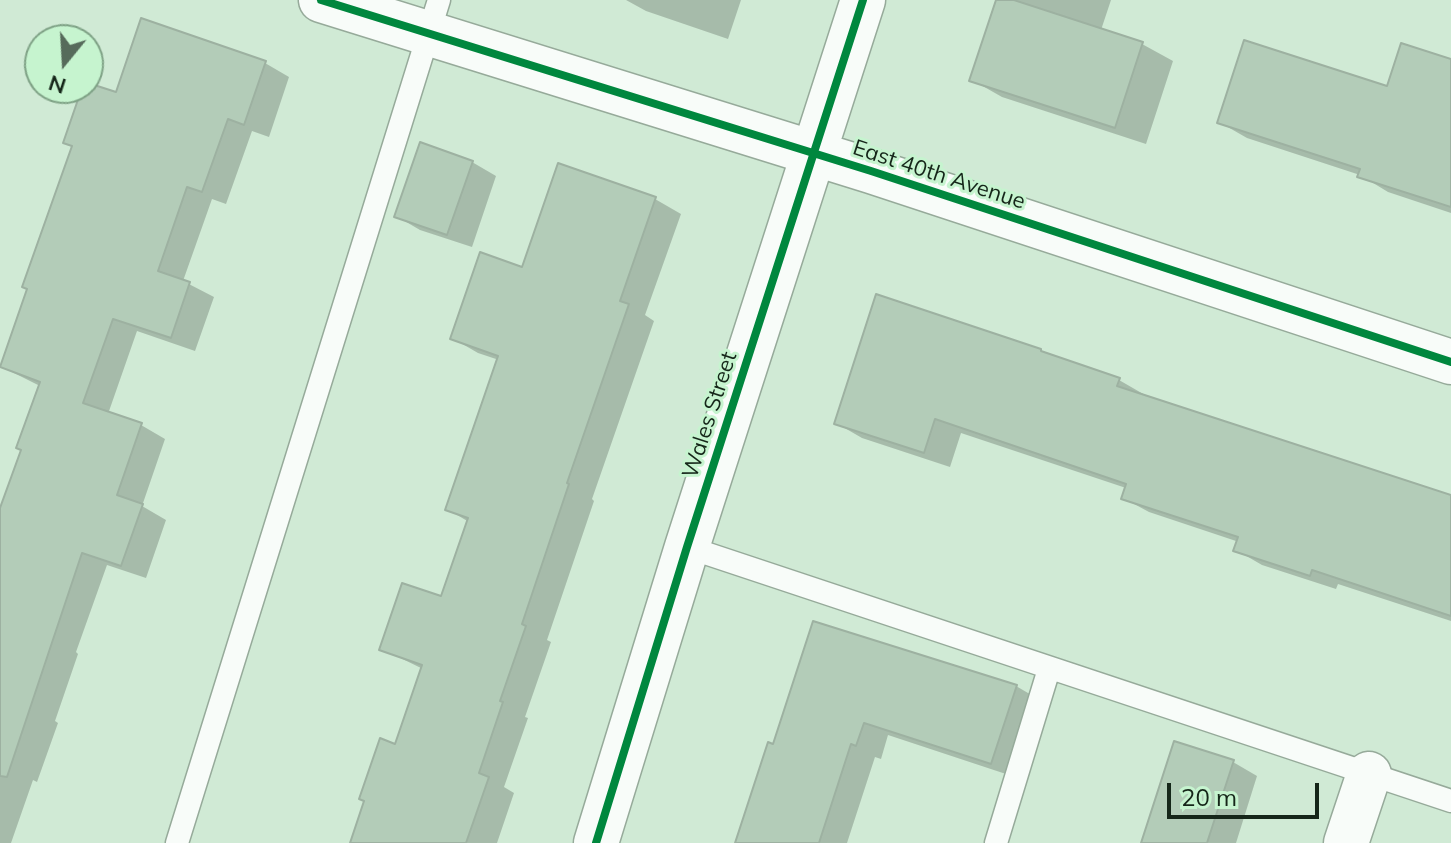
<!DOCTYPE html>
<style>
body{margin:0}
#map{position:relative;width:1451px;height:843px;overflow:hidden;background:#d0ead5;font-family:Mulish,sans-serif}
canvas{display:block}
.north{position:absolute;left:24px;top:24px;width:80px;height:80px;box-sizing:border-box;background:#c6f4cf;border:2px solid #7fa286;border-radius:50%;rotate:198deg;font-size:22px;font-weight:700;line-height:32px;text-align:center;color:#152619}
.north::after{content:'';display:block;margin:auto;width:28px;height:36px;background:#566b5b;clip-path:polygon(50% 0,100% 100%,50% 72%,0 100%)}
.scale{position:absolute;left:1167px;top:783px;width:152px;height:36px;box-sizing:border-box;border:4px solid #152619;border-top:0;padding-left:10px;font-size:24px;line-height:28px;white-space:nowrap;color:#152619;-webkit-text-stroke:6px #c6f4cf;paint-order:stroke}
</style>
<div id="map">
<canvas width="1451" height="843"></canvas>
<div class="north">N</div>
<div class="scale">20 m</div>
</div>
<script>
const ctx = document.querySelector('canvas').getContext('2d');
ctx.lineJoin = 'round';
function fillPath(path, color) { ctx.fillStyle = color; ctx.fill(path, 'evenodd'); }
function trace(path, color, width, dash) { ctx.strokeStyle = color; ctx.lineWidth = width; ctx.lineCap = dash ? 'butt' : 'round'; ctx.setLineDash(dash || []); ctx.stroke(path); }
function label(font, color, halo, rows, align = 'center') {
  ctx.font = font + ' Mulish,sans-serif'; ctx.lineWidth = 6; ctx.setLineDash([]); ctx.textBaseline = 'middle'; ctx.strokeStyle = halo; ctx.fillStyle = color; for (const [text, x, y, turn = 0] of rows) {
    ctx.save(); ctx.translate(x, y); ctx.rotate((+turn || 0) * Math.PI / 180); ctx.textAlign = isNaN(turn) ? turn : align; if (halo) ctx.strokeText(text, 0, 0); ctx.fillText(text, 0, 0); ctx.restore();
  }
}
fillPath(new Path2D(`
 M626,0H741L728,39L646,11Z
 M999,0H1111L1101,30L1142,44L1173,61L1146,144L1002,97L972,80Z
 M1451,61V213L1388,192L1360,175L1247,138L1219,122L1388,89Z
 M265,63L289,77L269,137L252,131L226,204L212,199L183,281L214,297L195,351L137,331L108,414L141,425L165,439L142,506L166,520L146,578L107,565L76,652L78,654L55,721L58,723L37,782L33,780L11,843H0V514L23,450L40,386L2,367L73,147L65,142L84,88H88V85L117,95Z
 M472,162L496,176L472,247L420,230L396,216Z
 M655,199L681,214L645,315L654,321L592,499L594,501L547,640L551,642L525,717L528,718L504,787L514,793L497,843H352L396,746L423,669L382,649L442,599L469,522L447,509L499,360L478,353L452,338L524,269Z
 M1041,351L1052,357L1119,380L1145,395L1144,397L1451,497V621L1338,584L1336,589L1262,565L1236,550L1239,542L1149,512L1123,498L1126,488L961,433L950,467L862,438L836,423Z
 M814,623L1016,686L1040,700L1015,777L888,735L881,759L875,757L847,843H737L774,747Z
 M1175,743L1233,762L1257,776L1236,843H1143Z`), '#0003');
const building = new Path2D(`
 M996,0H1014L1143,42L1115,128L969,81Z
 M141,18L266,61L244,125L228,119L202,192L187,187L158,271L190,282L171,338L113,319L83,403L142,423L117,495L143,504L121,566L82,553L7,777L0,776V508L21,450L16,448L40,382L0,367L27,289L22,287L72,146L63,143L82,88H88V83L116,92Z
 M1244,40L1387,86L1401,43L1451,59V207L1357,177L1360,169L1217,123Z
 M420,142L473,161L447,235L394,217Z
 M558,163L656,197L620,301L629,304L567,483L569,484L522,624L526,626L500,701L503,702L479,773L489,777L466,843H350L364,801L359,799L380,738L395,744L422,665L379,650L402,583L441,596L468,518L445,510L498,356L450,339L480,252L522,267Z
 M876,294L1041,349V351L1120,378L1117,386L1451,495V616L1312,570L1310,576L1233,551L1238,537L1121,499L1126,484L935,419L924,453L834,424Z
 M813,621L1017,685L991,764L864,723L856,746L851,744L819,843H735L768,742L773,744Z
 M1174,741L1234,760L1207,843H1141Z`);
fillPath(building, '#b3ccb8');
trace(building, '#9db1a1', 2);
const service = new Path2D(`
 M687,547L1451,801
 M177,843L439,0
 M996,843L1049,669`);
const minor = new Path2D(`
 M321,0L871,171L1451,362
 M596,843L687,547L863,0
 M1346,843L1369,774`);
trace(service, '#96aa9a', 25);
trace(minor, '#96aa9a', 47);
trace(service, '#f8fcf9', 22);
trace(minor, '#f8fcf9', 44);
trace(new Path2D(`
 M321,0L871,171L1451,362
 M596,843L687,547L863,0`), '#00873e', 8);
label('22px', '#152619', '#c6f4cf', [
 ["East 40th Avenue",939,175,18],
 ["Wales Street",710,415,-72]
]);
</script>
